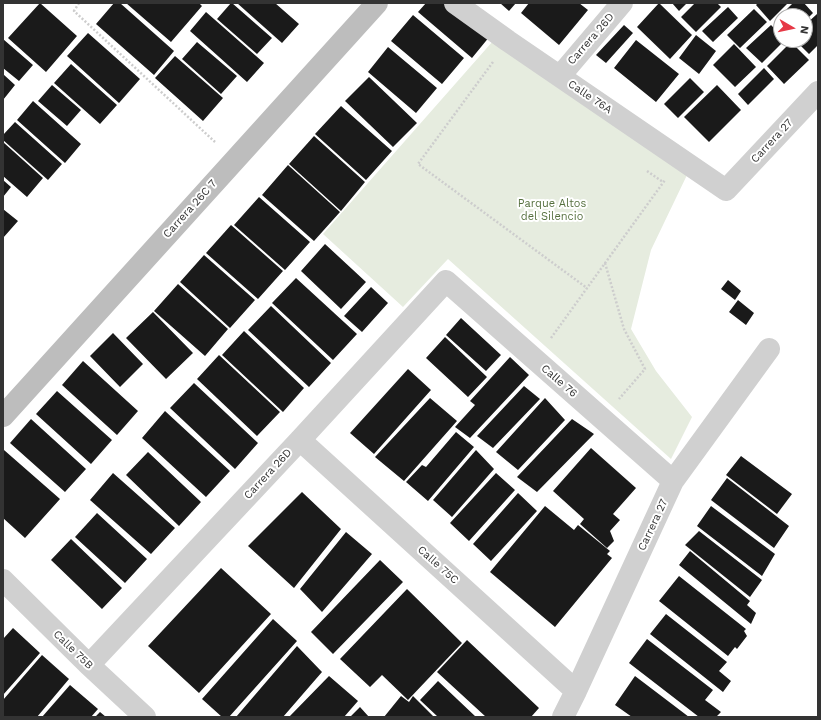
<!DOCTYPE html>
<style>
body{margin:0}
#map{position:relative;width:821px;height:720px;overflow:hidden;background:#fff;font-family:"Work Sans",sans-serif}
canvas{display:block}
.frame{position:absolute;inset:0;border:4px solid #333;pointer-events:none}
.north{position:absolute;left:773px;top:8px;width:40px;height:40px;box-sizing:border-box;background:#fff;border:1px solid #adadad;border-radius:50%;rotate:99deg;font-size:11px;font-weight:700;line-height:16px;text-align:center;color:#333}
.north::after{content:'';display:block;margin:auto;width:14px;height:18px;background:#e63946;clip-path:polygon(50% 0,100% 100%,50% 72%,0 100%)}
</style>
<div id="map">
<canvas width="821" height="720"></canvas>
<div class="frame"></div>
<div class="north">N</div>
</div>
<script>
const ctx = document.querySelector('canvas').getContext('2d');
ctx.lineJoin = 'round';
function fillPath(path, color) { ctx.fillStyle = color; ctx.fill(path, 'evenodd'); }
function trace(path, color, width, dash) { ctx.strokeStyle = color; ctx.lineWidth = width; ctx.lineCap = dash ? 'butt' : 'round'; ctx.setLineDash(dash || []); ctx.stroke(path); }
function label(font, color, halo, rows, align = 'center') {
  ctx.font = font + ' "Work Sans",sans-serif'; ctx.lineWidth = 4; ctx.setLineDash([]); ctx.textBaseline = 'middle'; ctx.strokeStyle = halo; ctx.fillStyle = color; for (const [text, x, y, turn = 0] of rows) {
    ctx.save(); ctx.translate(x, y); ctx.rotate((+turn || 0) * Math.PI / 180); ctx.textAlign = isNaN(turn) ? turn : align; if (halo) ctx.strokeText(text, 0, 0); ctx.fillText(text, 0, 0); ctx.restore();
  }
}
fillPath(new Path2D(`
 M493,41L687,175L651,250L631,329L656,371L692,417L671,459L448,259L403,307L323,234Z`), '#e6ecdf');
fillPath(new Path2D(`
 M40,3L77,36L46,72L8,38Z
 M114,3H120L174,51L154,75L96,24Z
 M126,3H199L202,6L171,42Z
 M231,3H232L272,38L257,54L217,19Z
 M237,3H275L299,24L282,43Z
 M426,3H445L490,36L472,58L418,12Z
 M500,3H516L509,11Z
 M529,3H579L588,10L559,45L521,13Z
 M659,3L692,35L670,59L637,27Z
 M672,3H687L679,11Z
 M695,3H717L721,7L696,32L681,17Z
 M758,3H788L770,21L756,5Z
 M793,3H804L813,13L805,21V16H781V25L776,20Z
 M728,7L738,18L713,42L702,31Z
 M754,9L767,22L740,48L727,35Z
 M206,12L264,63L247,82L190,31Z
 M817,14L818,15V45L809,54L795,40H805V25Z
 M413,15L464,58L442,84L391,41Z
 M624,25L633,33L606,63L596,55Z
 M771,25L781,35V40H785L762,63L746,48Z
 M88,33L140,79L119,103L67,56Z
 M696,35L716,51L699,74L679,58Z
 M3,39L33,65L19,81L3,68Z
 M636,40L679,74L656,102L614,68Z
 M197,42L237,76L221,94L182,59Z
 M791,42L809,60L784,84L767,66Z
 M734,44L756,67L735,87L713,65Z
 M388,47L437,88L416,113L368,72Z
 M175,56L223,98L203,121L155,78Z
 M71,64L117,105L100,124L54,83Z
 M764,68L774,79L748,105L738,94Z
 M3,74L15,85L3,100Z
 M369,77L417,123L393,147L345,101Z
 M690,78L704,92L678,118L664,104Z
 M52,85L81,110L67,126L38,101Z
 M717,85L741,110L709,142L684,117Z
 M33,101L81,144L65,163L17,120Z
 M341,106L392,151L366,180L315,134Z
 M15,122L62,164L48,180L3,140V135Z
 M314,136L365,182L341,211L289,164Z
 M3,142L43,178L27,197L3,176Z
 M288,165L340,212L314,241L262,195Z
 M3,180L11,187L3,197Z
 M259,197L310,242L285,270L234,225Z
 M3,209L18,221L3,238Z
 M231,225L283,271L258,299L206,253Z
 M325,244L366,282L341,309L301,271Z
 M204,255L255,300L230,328L180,282Z
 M296,278L357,334L333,360L272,303Z
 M728,280L741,291L735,300L721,289Z
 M178,284L228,329L205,356L154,311Z
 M371,287L388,303L362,332L344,316Z
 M738,300L754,313L746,325L729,312Z
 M271,306L331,363L309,387L248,330Z
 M153,312L193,353L166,379L126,338Z
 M461,318L501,355L486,371L446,335Z
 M244,331L304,388L283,412L222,355Z
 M113,333L143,364L120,387L90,356Z
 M445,337L487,377L468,397L426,358Z
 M219,355L280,412L257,436L197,379Z
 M510,357L529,375L470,438L455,427L475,405L470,401Z
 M83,361L138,411L117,435L62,385Z
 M408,369L431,390L374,454L350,433Z
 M194,383L258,443L235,469L170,408Z
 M524,386L540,399L493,448L477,436Z
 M57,391L112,440L91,464L36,414Z
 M430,398L457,421L404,481L375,457Z
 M545,398L565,420L518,470L496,452Z
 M165,411L230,471L206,497L142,438Z
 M31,419L86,469L65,492L10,443Z
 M572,419L594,434L537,492L517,477Z
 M456,432L474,447L428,501L406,482L422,465L426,467Z
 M591,448L636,488L613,514L620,520L610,531L614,541L607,548L580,524L584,519L553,491Z
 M4,450L60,499L25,538L3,518V452Z
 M476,450L494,469L452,517L433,500Z
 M148,452L201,502L179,526L126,475Z
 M741,456L792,494L777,514L726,475Z
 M113,473L175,528L151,554L90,500Z
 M496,473L515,490L469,541L450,523Z
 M727,478L789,526L774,548L711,500Z
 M302,492L341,529L294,588L248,546Z
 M518,493L537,511L491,561L473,544Z
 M545,506L574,530L578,525L610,551L607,554L612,558L555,627L490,572Z
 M711,506L775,554L762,576L697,526Z
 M97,513L147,559L125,583L75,537Z
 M699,531L762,580L750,597L685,545Z
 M346,532L372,554L322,612L300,589Z
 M71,539L122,588L102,609L51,560Z
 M690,551L750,601L747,605L756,613L751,624L679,565Z
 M380,560L403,582L333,654L311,632Z
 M221,568L271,614L199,693L148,646Z
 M679,576L746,629L744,631L747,636L737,649L735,647L728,656L659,601Z
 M407,589L462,643L408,700L382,675L370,687L340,659Z
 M666,614L727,662L719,671L731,681L723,692L650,634Z
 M273,619L297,641L229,717H222L202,699Z
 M13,628L40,653L3,695V639Z
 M647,639L713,690L705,700L721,712L716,717H699L629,663Z
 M467,640L539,708L531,717H486L437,672Z
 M297,646L322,672L283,717H236Z
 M42,655L69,679L37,717H3V700Z
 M329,676L358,701L344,717H289Z
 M635,676L689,717H632L615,705Z
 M438,681L476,717H438L420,700Z
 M70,685L98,709L91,717H42Z
 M401,696L409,702L413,696L434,717H384Z
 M360,707L369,717H350Z
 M100,712L106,717H95Z`), '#1a1a1a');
trace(new Path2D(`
 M79,3L74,11L215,142
 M493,62L418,164L587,288
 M647,171L663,182
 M605,263L624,329L645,369L619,399
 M551,338L665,180`), '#cdcdcd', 2.5, [2, 2]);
trace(new Path2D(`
 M455,3L508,41L726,190L818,92
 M560,76L622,3
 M300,440L576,691
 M3,580L89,665L145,717
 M89,665L300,440L446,281L673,481
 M563,717L576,691L673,481L769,349`), '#d0d0d0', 22);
trace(new Path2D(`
 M3,416L377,3`), '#bdbdbd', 22);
label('11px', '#333', '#fff', [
 ["Carrera 26D",591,39,-49],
 ["Calle 76A",590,97,34],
 ["Carrera 27",772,141,-47],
 ["Carrera 26C 7",190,209,-48],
 ["Calle 76",559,381,41],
 ["Carrera 26D",268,474,-47],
 ["Carrera 27",653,525,-65],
 ["Calle 75C",438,565,42],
 ["Calle 75B",73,650,44]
]);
label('11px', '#56703f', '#fff', [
 ["Parque Altos",552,204],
 ["del Silencio",552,217]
]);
</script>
